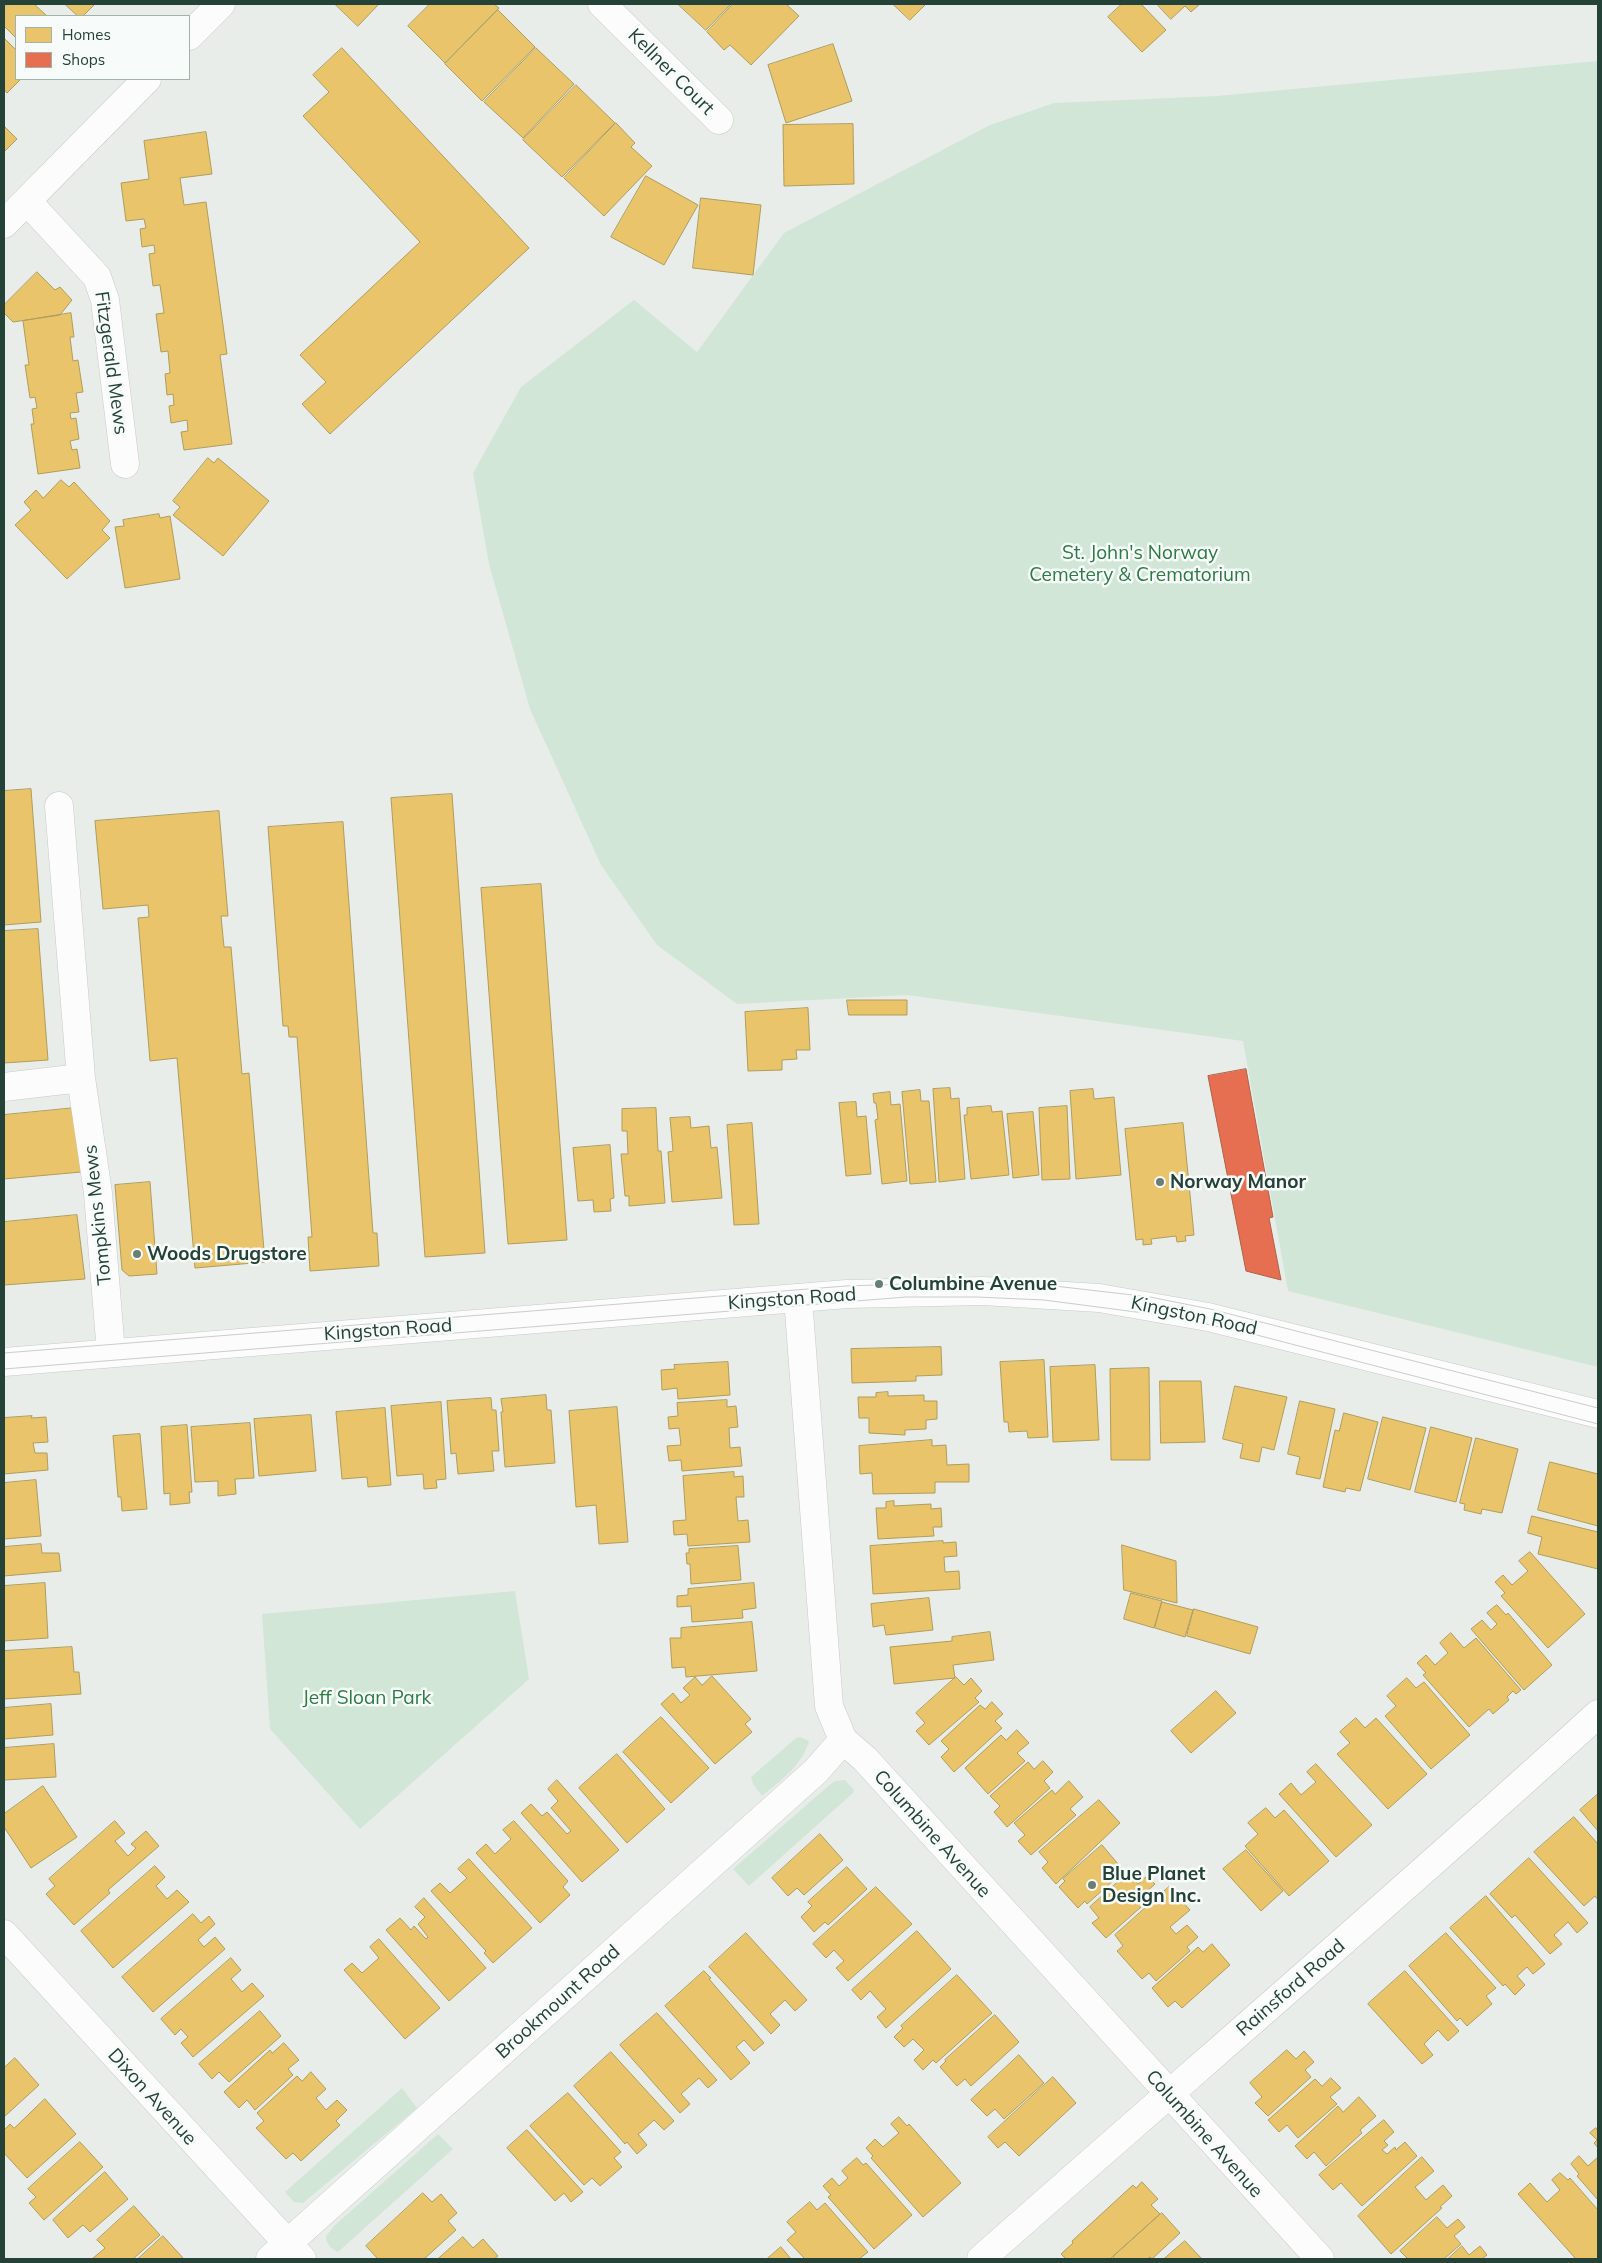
<!DOCTYPE html>
<style>
body{margin:0}
#map{position:relative;width:1602px;height:2263px;overflow:hidden;background:#e8edea;font-family:Mulish,sans-serif}
canvas{display:block}
.frame{position:absolute;inset:0;border:5px solid #244237;pointer-events:none}
.legend{position:absolute;left:15px;top:15px;width:175px;height:65px;box-sizing:border-box;background:#f7fbf9;border:1px solid #a3b1ab;margin:0;padding:6px 9px;list-style:none;font-size:15px;color:#244237}
.legend li{display:flex;align-items:center;gap:10px;height:25px}
.legend b{width:25px;border:1px solid #a3b1ab}
</style>
<div id="map">
<canvas width="1602" height="2263"></canvas>
<div class="frame"></div>
<ul class="legend">
<li><b style="height:14px;background:#e9c46a"></b>Homes</li>
<li><b style="height:14px;background:#e76f51"></b>Shops</li>
</ul>
</div>
<script>
const ctx = document.querySelector('canvas').getContext('2d');
ctx.lineJoin = 'round';
function fillPath(path, color) { ctx.fillStyle = color; ctx.fill(path, 'evenodd'); }
function trace(path, color, width, dash) { ctx.strokeStyle = color; ctx.lineWidth = width; ctx.lineCap = dash ? 'butt' : 'round'; ctx.setLineDash(dash || []); ctx.stroke(path); }
function label(font, color, halo, rows, align = 'center') {
  ctx.font = font + ' Mulish,sans-serif'; ctx.lineWidth = 5; ctx.setLineDash([]); ctx.textBaseline = 'middle'; ctx.strokeStyle = halo; ctx.fillStyle = color; for (const [text, x, y, turn = 0] of rows) {
    ctx.save(); ctx.translate(x, y); ctx.rotate((+turn || 0) * Math.PI / 180); ctx.textAlign = isNaN(turn) ? turn : align; if (halo) ctx.strokeText(text, 0, 0); ctx.fillText(text, 0, 0); ctx.restore();
  }
}
fillPath(new Path2D(`
 M1598,61V1367L1288,1291L1243,1041L907,995L737,1004L657,945L601,865L530,709L489,564L473,473L521,387L634,300L697,352L784,233L990,125L1054,103L1217,96Z
 M515,1591L529,1679L360,1829L270,1729L262,1614Z
 M800,1737L809,1741C802,1766 781,1780 762,1796L753,1784L751,1777L796,1738Z
 M845,1780L854,1790L853,1793L749,1886L733,1869L827,1787L835,1781Z
 M402,2088L417,2108L303,2203L294,2202L285,2192Z
 M438,2134L453,2149L338,2252C331,2249 326,2244 326,2236L334,2226Z`), '#d1e6d6');
const homes = new Path2D(`
 M8,4H34L47,16H16V38L4,26V8Z
 M65,4H95L83,16H78Z
 M335,4H379L358,26Z
 M430,4H494L499,8L445,63L408,26Z
 M678,4H731L706,30Z
 M733,4H786L799,16L751,65L730,45L724,50L707,32Z
 M893,4H926L910,20Z
 M1122,4H1141L1166,30L1142,52L1108,17Z
 M1157,4H1200L1191,12L1185,6L1171,19Z
 M498,10L535,47L482,101L445,64Z
 M4,38L16,50V79H21L7,93L4,89Z
 M833,44L852,101L786,123L768,65Z
 M342,48L529,248L330,434L302,404L326,382L300,355L420,242L303,116L329,92L313,75Z
 M536,48L574,84L523,138L484,102Z
 M576,85L615,123L562,177L523,140Z
 M616,123L635,143L631,147L652,166L604,216L564,178Z
 M853,124L854,184L784,186L783,125Z
 M4,126L17,139L4,152Z
 M206,132L212,174L180,178L184,205L206,202L227,354L220,355L232,444L184,450L181,432L188,431L187,420L171,423L169,406L174,405L173,394L167,395L165,374L170,373L168,351L161,352L156,314L164,313L160,285L153,286L149,254L155,253L154,245L142,247L140,229L146,228L144,219L126,221L121,183L149,179L144,141Z
 M646,176L698,205L664,265L611,237Z
 M701,198L761,205L753,275L693,268Z
 M37,272L55,290L60,287L72,300L60,315L13,322L4,313V305Z
 M71,313L74,337H70L73,361L78,360L83,392L76,393L79,412L70,413L71,419L76,418L79,439L70,441L72,450L77,449L80,468L38,474L31,424H34L32,409L37,408L35,397L30,398L25,365H29L23,321Z
 M208,458L214,463L218,458L269,501L223,556L173,515L180,507L173,501Z
 M61,480L69,487L74,482L110,521L102,530L110,538L67,579L15,525L31,510L24,502L36,490L43,498Z
 M159,514L160,518L170,516L180,579L125,588L115,527L124,526L123,520Z
 M31,789L41,922L4,925V791Z
 M452,794L485,1253L425,1257L391,798Z
 M219,811L228,916H221L224,947H231L242,1074L249,1073L265,1262L195,1268L177,1058L150,1061L138,918L149,917L148,905L103,909L95,821Z
 M343,822L373,1233H377L379,1266L310,1271L308,1237H312L297,1037H289L288,1026H283L268,827Z
 M541,884L567,1240L508,1244L481,888Z
 M38,929L48,1060L4,1063V931Z
 M847,1000H907V1015H849Z
 M808,1008L810,1050H796L797,1059L782,1060V1070L748,1071L745,1012Z
 M950,1088L951,1099L959,1098L965,1179L939,1182L933,1089Z
 M1093,1089L1094,1099L1114,1097L1121,1175L1076,1179L1070,1091Z
 M920,1090L921,1101H929L936,1182L910,1184L902,1092Z
 M890,1092L891,1105L900,1104L907,1181L882,1184L875,1120L878,1119L876,1103H874L873,1094Z
 M856,1102L857,1117L866,1116L871,1174L846,1176L839,1103Z
 M991,1106L992,1112L1002,1111L1009,1175L971,1179L964,1115H967V1108Z
 M1067,1106L1070,1179L1042,1180L1039,1108Z
 M75,1108L81,1172L4,1179V1115Z
 M656,1108L658,1151H661L665,1203L629,1206V1196H625L621,1154H628L627,1131H622V1109Z
 M1033,1112L1039,1175L1013,1178L1007,1114Z
 M690,1117L691,1128L709,1126L711,1148L717,1147L722,1198L672,1202L668,1152L673,1151L670,1118Z
 M752,1123L759,1224L734,1225L727,1125Z
 M1183,1123L1194,1235L1185,1236L1186,1241L1177,1242L1176,1236L1151,1239L1152,1244L1143,1245V1239L1136,1240L1125,1129Z
 M610,1145L614,1198L610,1199L611,1211L594,1212L593,1200L578,1201L573,1148Z
 M150,1182L157,1274L129,1276L122,1270L115,1185Z
 M77,1215L85,1279L4,1285V1222Z
 M941,1347L942,1375L916,1376V1381L852,1383L851,1349Z
 M1044,1360L1048,1437L1028,1438L1027,1431L1009,1432L1008,1422H1004L1000,1362Z
 M728,1362L730,1395L678,1399L677,1388L662,1390L661,1370L675,1369L674,1365Z
 M1095,1365L1099,1440L1053,1442L1050,1367Z
 M1149,1368L1150,1460H1111L1110,1369Z
 M1160,1381H1201L1205,1442L1161,1443Z
 M1235,1386L1287,1397L1274,1450L1262,1447L1259,1462L1240,1458L1243,1444L1223,1439Z
 M888,1392V1396L924,1395V1401H937V1419L926,1420V1429L905,1430V1435L869,1433V1418H859L858,1397H876V1393Z
 M546,1395L547,1410H551L555,1463L505,1467L501,1412H503L501,1399Z
 M491,1398L492,1410H496L499,1451H492L494,1471L458,1474L456,1453L451,1454L447,1401Z
 M727,1400V1407L736,1406L738,1427L729,1428L730,1448L740,1447L742,1466L682,1471L681,1460L669,1461L667,1446L681,1445L679,1428L669,1429L668,1417L678,1416L677,1403Z
 M1300,1401L1335,1409L1320,1479L1296,1474L1300,1457L1288,1454Z
 M441,1402L446,1479L436,1480L437,1488L424,1489L423,1474L397,1476L391,1406Z
 M617,1407L628,1542L599,1544L596,1505L576,1507L569,1411Z
 M385,1408L391,1485L368,1487L367,1477L342,1479L336,1412Z
 M1344,1413L1378,1422L1360,1491L1346,1488L1345,1492L1323,1487L1335,1430L1339,1431Z
 M311,1415L316,1471L259,1476L254,1419Z
 M32,1416L31,1418L46,1417L48,1442L33,1443L35,1453H47L48,1470L4,1474V1418Z
 M1383,1417L1426,1428L1410,1490L1368,1479Z
 M250,1423L254,1478L235,1479L236,1494L218,1496V1481L195,1482L191,1427Z
 M187,1425L192,1492H189L190,1503L170,1505V1493L164,1494L161,1427Z
 M1431,1427L1472,1438L1456,1502L1415,1492Z
 M140,1434L147,1509L122,1511L121,1497H118L113,1436Z
 M1476,1438L1518,1449L1502,1513L1482,1509L1481,1514L1464,1510L1465,1504L1460,1503Z
 M932,1440V1446L946,1445L947,1465L969,1464V1482H935V1493L873,1494L872,1473L860,1474L859,1446Z
 M1550,1462L1598,1474V1526L1538,1510Z
 M734,1472V1477L743,1476L744,1497H736L738,1521L748,1520L750,1542L688,1546L687,1534L674,1535L673,1521L686,1520L683,1476Z
 M36,1480L41,1536L4,1539V1483Z
 M894,1501V1506L931,1504V1509L941,1508L942,1527H933L934,1536L878,1539L876,1508H886V1502Z
 M1532,1516L1598,1532V1569L1538,1554L1542,1537L1528,1533Z
 M943,1541V1543L956,1542L957,1556L944,1557L945,1572L959,1571L960,1589L873,1594L870,1546Z
 M41,1544L42,1553H59L61,1571L4,1576V1547Z
 M1122,1545L1176,1561L1177,1603L1124,1590Z
 M738,1546L741,1580L691,1584L690,1564H687L686,1553H689V1549Z
 M1530,1552L1585,1614L1548,1648L1501,1596L1505,1593L1495,1582L1503,1575L1512,1585L1528,1571L1519,1561Z
 M45,1583L48,1638L4,1641V1586Z
 M754,1583L756,1608L742,1610L743,1618L692,1622L691,1606L677,1607V1596L688,1595V1589Z
 M1131,1593L1162,1601L1154,1628L1124,1619Z
 M929,1598L933,1630L886,1635L884,1625L873,1627L871,1604Z
 M1162,1602L1193,1610L1185,1637L1155,1628Z
 M1497,1605L1506,1615L1508,1613L1552,1665L1524,1690L1471,1629L1482,1620L1491,1630L1497,1624L1487,1613Z
 M1194,1609L1258,1627L1250,1654L1187,1636Z
 M752,1622L757,1671L686,1677L685,1667L672,1668L670,1638H681V1628Z
 M990,1632L994,1660L953,1665L955,1678L894,1684L890,1647L952,1641V1637Z
 M1451,1633L1464,1648L1476,1638L1521,1690L1516,1694L1513,1691L1507,1697L1509,1700L1493,1714L1489,1709L1469,1727L1423,1675L1426,1673L1417,1663L1426,1655L1435,1665L1448,1653L1440,1643Z
 M72,1647L74,1672H79L81,1694L4,1699V1651Z
 M712,1676L751,1719L745,1724L752,1732L715,1764L661,1704L673,1693L681,1703L690,1695L683,1688L695,1677L702,1685Z
 M956,1677L964,1685L971,1678L982,1691L975,1698L979,1702L929,1745L916,1731L925,1723L916,1713Z
 M1407,1678L1416,1688L1424,1682L1470,1735L1431,1769L1385,1716L1396,1706L1387,1696Z
 M1216,1691L1236,1713L1191,1753L1171,1731Z
 M992,1702L1003,1714L995,1721L1002,1728L954,1772L941,1757L949,1749L941,1741L980,1705L985,1709Z
 M51,1704L53,1735L4,1739V1708Z
 M661,1717L709,1768L671,1803L623,1752Z
 M1356,1718L1365,1728L1376,1718L1427,1774L1388,1809L1337,1754L1350,1743L1340,1732Z
 M1017,1730L1029,1743L1017,1753L1025,1761L988,1794L965,1768L1001,1735L1006,1740Z
 M54,1744L56,1777L4,1780V1748Z
 M617,1754L665,1809L627,1843L579,1788Z
 M1043,1761L1053,1772L1044,1781L1050,1788L1007,1827L994,1812L1000,1806L990,1796L1028,1762L1034,1769Z
 M1316,1764L1372,1825L1336,1857L1279,1794L1291,1783L1301,1795L1316,1782L1307,1772Z
 M557,1780L619,1850L582,1882L521,1813L531,1804L542,1816L547,1812L567,1834L571,1831L551,1808L558,1801L548,1789Z
 M1069,1781L1083,1797L1070,1809L1076,1815L1031,1855L1018,1841L1025,1835L1014,1823L1052,1790L1055,1794Z
 M43,1786L77,1837L31,1868L4,1827V1814Z
 M1598,1794V1831L1580,1810Z
 M1099,1800L1120,1823L1056,1884L1042,1868L1048,1862L1039,1852Z
 M1266,1808L1275,1818L1284,1810L1329,1861L1289,1896L1245,1846L1258,1834L1248,1823Z
 M1574,1817L1598,1844V1900L1595,1896L1584,1906L1534,1852Z
 M115,1821L125,1833L115,1841L128,1856L136,1848L131,1844L146,1831L159,1846L108,1890L110,1893L74,1925L46,1894L55,1886L49,1879Z
 M514,1821L568,1881L563,1887L570,1895L540,1923L476,1853L486,1844L495,1854L511,1839L503,1830Z
 M820,1834L843,1860L804,1895L797,1888L788,1896L772,1878Z
 M1102,1845L1124,1871L1087,1904L1085,1901L1078,1908L1059,1887L1065,1881L1063,1879Z
 M1246,1850L1283,1891L1261,1911L1223,1869Z
 M1529,1858L1588,1923L1577,1933L1568,1922L1554,1935L1562,1944L1550,1954L1515,1915L1512,1918L1490,1894Z
 M469,1859L532,1928L493,1963L484,1953L486,1951L431,1891L440,1883L450,1893L467,1878L458,1869Z
 M155,1866L165,1877L156,1886L167,1899L177,1890L189,1902L113,1968L81,1931Z
 M847,1867L867,1889L828,1925L825,1922L814,1932L801,1917L812,1906L808,1902Z
 M1128,1873L1138,1884L1147,1876L1155,1884L1145,1893L1150,1899L1106,1938L1092,1923L1099,1918L1090,1907Z
 M876,1887L912,1924L848,1981L836,1968L844,1961L834,1950L826,1958L813,1944Z
 M1169,1887L1190,1910L1170,1927L1176,1934L1187,1925L1198,1937L1187,1947L1190,1951L1156,1981L1149,1973L1142,1979L1117,1951L1123,1946L1115,1935Z
 M1486,1896L1545,1964L1533,1974L1527,1967L1517,1976L1525,1985L1515,1995L1505,1984L1503,1986L1450,1928Z
 M424,1898L486,1968L449,2001L386,1930L400,1918L411,1930L414,1926L426,1939L428,1937L418,1924L425,1917L415,1907Z
 M193,1914L201,1923L209,1916L215,1924L198,1940L204,1947L215,1937L225,1949L153,2012L122,1977Z
 M917,1931L951,1969L886,2028L877,2017L886,2009L870,1991L861,2000L852,1990Z
 M746,1933L807,2000L795,2011L785,2000L770,2014L780,2025L771,2034L709,1967Z
 M1446,1933L1496,1988L1486,1996L1492,2004L1467,2026L1460,2018L1457,2021L1409,1966Z
 M379,1939L440,2008L405,2039L344,1970L352,1963L362,1973L379,1958L370,1947Z
 M1212,1944L1230,1965L1182,2008L1175,2001L1168,2007L1152,1988L1198,1947L1203,1952Z
 M231,1958L241,1970L231,1979L242,1992L252,1983L264,1996L193,2057L181,2043L188,2037L181,2029L175,2035L161,2019Z
 M704,1971L711,1978L709,1979L764,2043L754,2051L744,2040L736,2047L750,2063L731,2080L665,2006Z
 M1405,1971L1459,2031L1448,2041L1438,2030L1424,2044L1433,2055L1422,2064L1368,2004Z
 M957,1975L992,2013L936,2063L933,2060L923,2070L914,2060L924,2050L913,2039L904,2047L894,2037L903,2028L901,2026Z
 M260,2011L281,2036L229,2082L219,2072L212,2079L199,2064Z
 M657,2013L717,2080L708,2088L699,2078L681,2094L690,2104L680,2113L620,2045Z
 M995,2015L1019,2042L971,2086L965,2079L957,2086L940,2067L946,2061L945,2060Z
 M284,2043L299,2060L288,2069L293,2075L255,2110L247,2100L239,2108L224,2092L270,2050L272,2053Z
 M1287,2050L1296,2059L1304,2051L1314,2062L1305,2070L1311,2077L1268,2116L1255,2103L1262,2097L1250,2083Z
 M611,2052L674,2121L664,2130L654,2120L641,2132L638,2134L647,2145L637,2154L627,2142L625,2144L574,2086Z
 M1019,2055L1044,2083L1004,2119L995,2109L987,2116L971,2100Z
 M15,2058L39,2085L4,2117V2068Z
 M311,2072L326,2089L316,2098L326,2110L337,2100L347,2110L336,2121L340,2125L301,2161L293,2153L286,2159L256,2128L264,2121L257,2113L297,2076L302,2081Z
 M1053,2077L1076,2103L1019,2156L1005,2142L998,2148L988,2137Z
 M1331,2078L1341,2088L1330,2097L1337,2104L1298,2138L1287,2125L1279,2132L1268,2120L1315,2079L1322,2086Z
 M568,2093L621,2152L614,2158L622,2167L600,2186L592,2178L584,2185L530,2126Z
 M1359,2097L1376,2116L1360,2130L1362,2133L1326,2166L1314,2152L1307,2159L1295,2146L1338,2106L1343,2112Z
 M45,2099L76,2134L27,2178L4,2153V2130L10,2124L14,2128Z
 M899,2117L907,2126L909,2124L961,2183L923,2217L871,2158L873,2156L866,2148L875,2139L883,2147L899,2133L891,2124Z
 M1384,2120L1394,2132L1384,2141L1388,2145L1382,2150L1387,2154L1395,2147L1396,2150L1405,2142L1417,2156L1362,2206L1341,2183L1333,2190L1319,2175Z
 M1596,2128L1598,2131V2148L1594,2143L1597,2140L1590,2133Z
 M527,2130L583,2192L571,2202L564,2193L555,2201L507,2148Z
 M80,2142L103,2167L44,2220L29,2203L36,2197L28,2189Z
 M1579,2156L1588,2166L1598,2157V2200L1577,2176L1579,2174L1571,2164Z
 M1422,2157L1434,2171L1415,2187L1426,2200L1443,2185L1452,2196L1440,2207L1442,2208L1391,2254L1358,2216Z
 M857,2158L863,2165L866,2163L912,2215L874,2249L828,2197L831,2195L823,2186L832,2178L839,2186L848,2178L842,2171Z
 M105,2172L128,2199L90,2232L83,2225L68,2238L53,2220Z
 M1560,2173L1568,2180L1570,2178L1598,2210V2259H1576L1518,2194L1530,2183L1547,2202L1560,2190L1552,2180Z
 M1142,2182L1158,2199L1151,2205L1160,2214L1110,2259H1066L1061,2254L1073,2243L1072,2241L1133,2185L1136,2188Z
 M423,2193L432,2202L441,2194L457,2213L448,2221L456,2230L424,2259H378L366,2246Z
 M810,2202L817,2210L825,2203L868,2252L859,2259H805L787,2240L796,2232L787,2222Z
 M134,2206L160,2235L133,2259H92L105,2248L97,2240Z
 M1162,2213L1180,2233L1152,2259L1150,2257L1147,2259H1115L1113,2257Z
 M1437,2217L1447,2228L1458,2219L1465,2227L1454,2236L1461,2244L1444,2259H1408L1400,2251Z
 M163,2236L184,2259H138Z
 M463,2237L473,2248L483,2239L498,2256L494,2259H438Z
 M1185,2241L1202,2259H1164Z
 M1462,2246L1469,2255L1480,2246L1487,2255L1482,2259H1448Z
 M781,2247L791,2259H767Z`);
fillPath(homes, '#e9c46a');
trace(homes, '#ae9d5b', 1);
const shops = new Path2D(`
 M1246,1069L1273,1217L1269,1218L1281,1280L1246,1271L1208,1076Z`);
fillPath(shops, '#e76f51');
trace(shops, '#ac6249', 1);
const street = new Path2D(`
 M602,4L719,120
 M189,36L221,4
 M27,201L97,277L105,300L125,464
 M4,224L147,79
 M59,806L81,1078L98,1193L111,1353
 M4,1087L81,1078
 M798,1298L829,1706L843,1740L865,1759L1320,2259
 M4,1934L302,2259
 M270,2259L816,1771L843,1740
 M981,2259C1187,2077 1395,1899 1598,1714`);
const secondary = new Path2D(`
 M4,1362L847,1294L983,1291L1099,1298L1208,1317L1598,1414`);
trace(street, '#c5cac7', 29);
trace(secondary, '#c3cbc7', 29);
trace(street, '#fcfcfc', 28);
trace(secondary, '#fcfcfc', 28);
trace(new Path2D(`
 M4,1353L846,1286L970,1282L1046,1285L1150,1297L1210,1309L1598,1408
 M4,1369L906,1297H977L1044,1300L1167,1316L1253,1334L1598,1424`), '#c9cdcb', 1);
for (const [x, y, r, color] of [
 [1160,1182,5,"#697e76"],
 [137,1254,5,"#697e76"],
 [879,1284,5,"#697e76"],
 [1092,1885,5,"#697e76"]
]) { const dot = new Path2D(); dot.arc(x, y, r, 0, 2 * Math.PI); ctx.fillStyle = color; ctx.fill(dot); trace(dot, '#f7fbf9', 2); }
label('19px', '#244237', '#f7fbf9', [
 ["Kellner Court",671,72,45],
 ["Fitzgerald Mews",111,363,82],
 ["Tompkins Mews",98,1215,-96],
 ["Kingston Road",792,1299,-4],
 ["Kingston Road",1194,1316,12],
 ["Kingston Road",388,1330,-4],
 ["Columbine Avenue",932,1834,48],
 ["Rainsford Road",1291,1988,-41],
 ["Brookmount Road",558,2002,-42],
 ["Dixon Avenue",152,2097,48],
 ["Columbine Avenue",1204,2134,48]
]);
label('19px', '#2c7b43', '#f7fbf9', [
 ["St. John's Norway",1140,553],
 ["Cemetery & Crematorium",1140,575],
 ["Jeff Sloan Park",367,1698]
]);
label('bold 19px', '#244237', '#f7fbf9', [
 ["Norway Manor",1170,1182],
 ["Woods Drugstore",147,1254],
 ["Columbine Avenue",889,1284],
 ["Blue Planet",1102,1874],
 ["Design Inc.",1102,1896]
], 'left');
</script>
